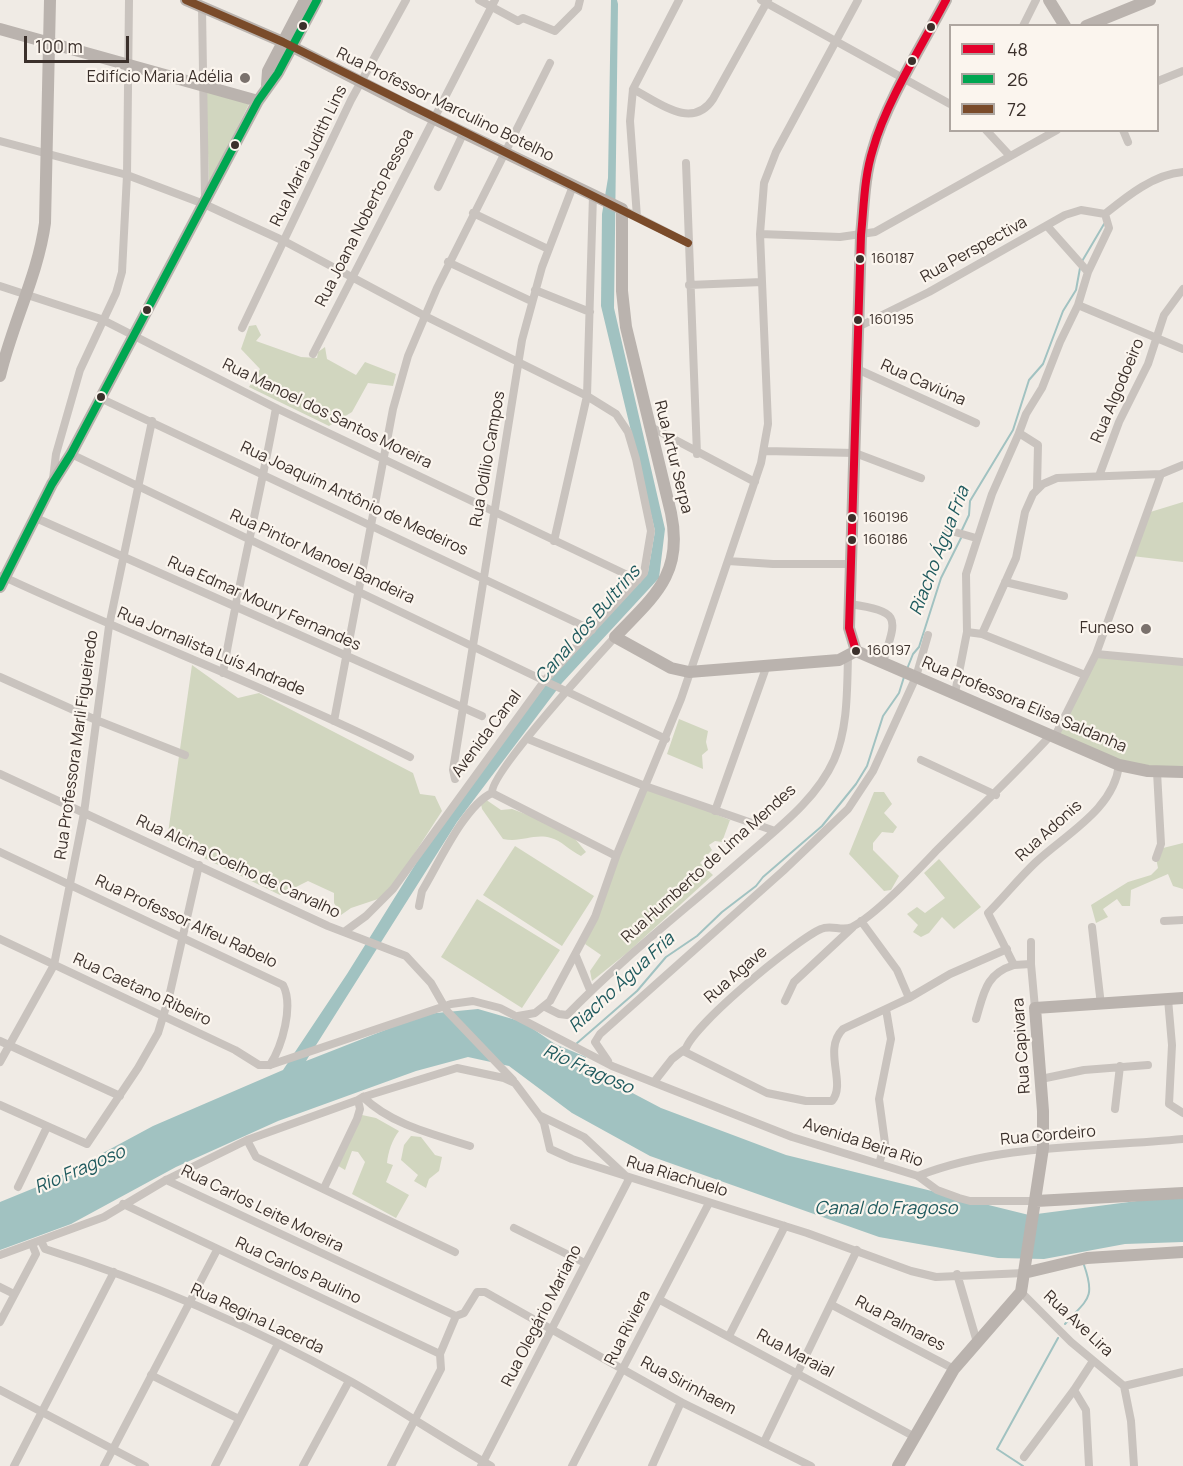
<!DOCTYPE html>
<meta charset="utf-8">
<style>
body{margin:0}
#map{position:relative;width:1183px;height:1466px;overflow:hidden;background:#f0ebe5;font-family:Manrope,sans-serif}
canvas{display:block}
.legend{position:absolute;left:949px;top:24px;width:210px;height:108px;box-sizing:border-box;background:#fbf5ee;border:2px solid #aea6a0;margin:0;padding:8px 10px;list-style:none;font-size:18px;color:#3b302b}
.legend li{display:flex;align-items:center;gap:12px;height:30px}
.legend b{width:30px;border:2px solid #aea6a0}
.scale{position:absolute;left:24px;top:36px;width:105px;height:27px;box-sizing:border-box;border:3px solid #3b302b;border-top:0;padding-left:8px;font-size:18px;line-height:21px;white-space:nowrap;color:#3b302b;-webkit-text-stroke:4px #fbf5ee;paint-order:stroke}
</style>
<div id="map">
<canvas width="1183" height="1466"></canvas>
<ul class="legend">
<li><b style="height:8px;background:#e4002b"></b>48</li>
<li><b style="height:8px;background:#00a651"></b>26</li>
<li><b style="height:8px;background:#7a4b2a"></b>72</li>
</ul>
<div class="scale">100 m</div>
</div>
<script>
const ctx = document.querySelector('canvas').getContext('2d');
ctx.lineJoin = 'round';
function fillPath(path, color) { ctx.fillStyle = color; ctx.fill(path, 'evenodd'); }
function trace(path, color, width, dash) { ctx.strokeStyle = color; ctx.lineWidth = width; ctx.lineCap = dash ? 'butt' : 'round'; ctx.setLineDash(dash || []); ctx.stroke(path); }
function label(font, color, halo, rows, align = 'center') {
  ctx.font = font + ' Manrope,sans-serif'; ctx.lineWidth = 4.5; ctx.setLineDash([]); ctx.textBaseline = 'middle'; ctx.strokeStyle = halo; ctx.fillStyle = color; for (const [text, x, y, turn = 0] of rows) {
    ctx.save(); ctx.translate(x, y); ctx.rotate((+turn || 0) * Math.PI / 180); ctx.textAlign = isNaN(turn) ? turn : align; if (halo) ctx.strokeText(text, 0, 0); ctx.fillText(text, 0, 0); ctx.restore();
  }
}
fillPath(new Path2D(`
 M206,91L249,104L209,184Z
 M256,325L261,335L256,341L301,357L317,358L318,352L325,347L327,359L356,375L365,362L396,374L393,386L368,383L352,412L329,426L249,387L260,369L241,349L249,326Z
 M1183,502V562L1132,556L1147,513Z
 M1094,657L1183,663V770H1144L1058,736Z
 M192,665L238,698L259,693L413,773L420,794L435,796L442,811L387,896L351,908L341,915L334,903V893L308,881L280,895L167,840Z
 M679,719L708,731L706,742L708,750L702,755L703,769L667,754Z
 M645,786L760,832L730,820L722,842L715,841L709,845L712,850L700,863L713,875L627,953L592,981L590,971L601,955L585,944Z
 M874,792H884L892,804L884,813L897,827L893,833L882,832L873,843V850L899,876L891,890L884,891L849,854Z
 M485,799L501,810L512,809L550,823L571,834L586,852L581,856C570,851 561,840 551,838C534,833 521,843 503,839L482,809L481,804Z
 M1183,843V889L1173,886L1168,874L1131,890L1130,906H1122L1117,899L1103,909L1108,917L1096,923L1091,905L1128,882L1151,875L1158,868L1156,858L1163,848Z
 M515,846L594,896L562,946L483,895Z
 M939,859L981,907L954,929L942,917L929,933L921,937L913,932L918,925L907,914L917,907L925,913L945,898L924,873Z
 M477,899L560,950L522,1008L441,957Z
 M362,1115L376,1118L399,1131C392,1140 388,1152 387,1163L393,1165L386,1182L409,1195L396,1218L352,1194L365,1162L358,1152L352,1151L345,1170L335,1164Z
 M411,1136L421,1137L435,1155L442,1157L439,1171L429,1179L426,1188L414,1181L418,1175L401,1160L404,1145Z`), '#d1d6bf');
fillPath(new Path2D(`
 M611,0H617L618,4L614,308L665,529L659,578L562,683L457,822L306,1061L426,1014L478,1009L523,1022L555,1044L586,1057L583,1067L661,1108L786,1155L1029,1215L1183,1195V1242L1125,1244L1044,1259L998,1258L879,1237L650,1156L572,1113L509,1066L468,1057L416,1071L278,1121L176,1167L71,1224L0,1250V1202L49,1182L153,1126L283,1070L347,974L438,828L551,678L648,572L655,531L601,306L602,214L608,178Z`), '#a1c2c1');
trace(new Path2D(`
 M1081,263L1104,224
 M961,532L969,515L970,501L1013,430L1029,380L1043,364L1063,311L1076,290L1080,268
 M907,669L913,654L919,647L941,578L961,538
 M576,1044L637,991L666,957L697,936L722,912L756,886L763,877L822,826L856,784L867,766L883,716L899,693L904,677
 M1065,1324C1087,1299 1096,1299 1084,1265
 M1023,1466L997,1449L1058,1338`), '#a1c2c1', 2);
trace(new Path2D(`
 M479,0L518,21L523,18L555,31L578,8L580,0
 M761,0L950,104
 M202,8L205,199
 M1023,26L1036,0
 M1158,81L1183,71
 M633,89C658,102 692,131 713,99L768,0
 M986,130L1010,156
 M1123,130L1128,142
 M0,141L127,175L204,204L284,241L425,316L587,396L616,414L628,432L636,459L651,531L644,573L545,680L393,889L366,916L344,932
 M686,163L697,454
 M438,187L464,132
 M622,209L688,243
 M473,213L548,249
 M1105,214C1126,197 1154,174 1183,172
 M637,217L630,121L633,89L679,0
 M1048,227L1088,272
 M760,234L840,237L875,232L1057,130
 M448,262L531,301
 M689,285L762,282
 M0,286L101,319L276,408L638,580
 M535,290L590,312
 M1078,305L1183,349
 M858,327L929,292L1065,215L1081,210L1105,214
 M242,328L351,100L406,0
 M313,354L495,0
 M857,369L976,423
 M100,398L592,630
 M649,426L755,482
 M1019,433L1026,414L1042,388L1060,342L1078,305L1088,272L1109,228L1105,214
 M765,451L855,453L921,478
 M71,454L666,739
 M1099,476L1119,422L1148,364L1164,315L1183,289
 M53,479L56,454L80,370L116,293L122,272L127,175L129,0
 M36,518L482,716
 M948,530L976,538
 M554,541L587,396L593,195
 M728,561L773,564H851
 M2,576C137,639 277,691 410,757
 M1005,582L1064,596
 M850,604C902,612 897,617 883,662
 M967,632L982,634L1016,558L1025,512L1033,494L1043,484L1057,478L1161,474L1183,465
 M982,634L1085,675
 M1096,654L1183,662
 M223,673C238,584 260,497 276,408
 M0,677L96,720L185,755
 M955,693L967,632L966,574L992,494L1019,433L1038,445L1037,488
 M334,721L393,409L408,356L437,288L550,63
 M1055,736L1096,654L1161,474
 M528,739L645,786L775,831
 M921,760L996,795
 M0,774L328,926L406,956L431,983L447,1011L513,1080
 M455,779L453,770L522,340L542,267L573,186
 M492,793C490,773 596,658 615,637
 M492,793L616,856
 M715,811L767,665
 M0,852L283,985C294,1006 282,1046 270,1065
 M1156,858L1161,844L1157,772
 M419,906L422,891C438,865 464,806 492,793
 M861,921L897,970L909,998
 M1164,921L1183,920
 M1092,927L1101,1005
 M0,939L235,1050L259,1065H270L451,1004L473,1001L500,1008L612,1066L792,1137L918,1176L937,1190L959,1198L970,1201H1036
 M1007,949L950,974L909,998L843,1029C822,1050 847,1083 832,1101H806L767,1093L685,1052C686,1030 797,939 821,929C831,924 842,932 852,927C876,915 916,872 936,851C975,812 1014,775 1051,735
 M576,956L590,990
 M1031,964V942
 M1168,999L1172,1045L1169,1104L1183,1113
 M785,1001L794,982L853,927
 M545,1007L559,1014L567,1015C622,958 686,909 745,857C778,828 816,800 834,760C848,728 847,690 848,656
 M1035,1008L1031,964L1014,965L988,913C1004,897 1019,878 1036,862C1066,834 1114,809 1119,765
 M518,1016L535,1013L550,1001L595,917L617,854L681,699L761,463L768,424L760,234L764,183L776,152L858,0
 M976,1019C984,993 985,974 1014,965
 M0,1041L120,1096
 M608,1061L595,1042L600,1034L783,871L848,809L873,771L916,677L928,635
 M0,1062L54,965L84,813L109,626L152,421
 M1041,1079L1084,1070L1148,1065
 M654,1082L672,1059L685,1049
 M363,1097L457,1068L504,1078L515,1083L539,1115L544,1123L550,1149L572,1159L807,1233L911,1271L936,1277L1024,1273
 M363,1097C392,1125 433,1134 470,1146
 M0,1105L87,1144L138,1068L158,1033L169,997L199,865
 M1115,1109L1120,1066
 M247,1140L256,1157L455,1252
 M879,1164L885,1143L879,1099L891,1039L886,1009
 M918,1176C1002,1143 1095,1148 1183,1139
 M18,1187L47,1127
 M324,1188L357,1119L360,1109L358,1100L363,1097
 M123,1204L440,1354L456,1316L166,1180
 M514,1228L585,1263
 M41,1241L45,1249C150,1282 254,1328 350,1381C398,1408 443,1439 491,1466
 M0,1255L104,1217L166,1180L247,1140L358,1100
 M957,1274L977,1342
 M0,1287L14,1294
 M1021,1292L1071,1342L1124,1386L1131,1421L1134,1466
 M660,1300L915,1437
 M832,1305L954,1369
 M456,1316L464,1313L477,1292H485L681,1402L811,1466
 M0,1322L36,1254L32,1244
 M729,1336L785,1226
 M151,1375L239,1419
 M1124,1386L1183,1372
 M0,1390L145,1466
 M1074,1390L1086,1410L1089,1466
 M764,1442L857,1250
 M1024,1457L1074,1390L1093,1361
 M14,1466L114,1272
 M104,1466L217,1250
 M215,1466L278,1344
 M303,1466L349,1381
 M391,1466L441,1369L440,1354
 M481,1466L629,1179L584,1137L539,1115
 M572,1466L709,1203
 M652,1466L681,1402`), '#c9c3be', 8);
trace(new Path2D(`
 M186,0L283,42L410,107L622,209V291L626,327L671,513C684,575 653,597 615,637L671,668L689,672L839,660L856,651
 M1049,0L1065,26
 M1086,26L1150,0
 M0,29L258,101
 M267,85L268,71L305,0
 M0,376C12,324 38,275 45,223L50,0
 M0,587L52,484L71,454L258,101L278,73L317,0
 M856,651L849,628L861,235C864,206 864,177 873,149C886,102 923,44 946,0
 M856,651L1119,765L1148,771L1183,772
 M1036,1201L1183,1193
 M1024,1273L1087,1258L1183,1252
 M898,1466L954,1369L1021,1292L1043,1148V1111L1035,1008L1183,998`), '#bab3ae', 12);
trace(new Path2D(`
 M856,651L849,628L861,235C864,206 864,177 873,149C886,102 923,44 946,0`), '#e4002b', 8);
trace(new Path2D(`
 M0,587L52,484L71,454L258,101L278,73L317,0`), '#00a651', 8);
trace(new Path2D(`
 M186,0L283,42L688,243`), '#7a4b2a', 8);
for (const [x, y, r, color] of [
 [303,26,5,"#3b302b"],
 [931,27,5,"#3b302b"],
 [912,61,5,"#3b302b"],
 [245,78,6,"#7a716c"],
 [235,145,5,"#3b302b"],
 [860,259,5,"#3b302b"],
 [147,310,5,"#3b302b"],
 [858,320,5,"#3b302b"],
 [101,397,5,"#3b302b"],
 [852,518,5,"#3b302b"],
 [852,540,5,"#3b302b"],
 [1146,629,6,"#7a716c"],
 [856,651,5,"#3b302b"]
]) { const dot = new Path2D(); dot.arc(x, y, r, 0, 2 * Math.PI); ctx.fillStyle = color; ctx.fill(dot); trace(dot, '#fbf5ee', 2); }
label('14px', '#3b302b', '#fbf5ee', [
 ["160187",871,259],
 ["160195",869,320],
 ["160196",863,518],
 ["160186",863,540],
 ["160197",867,651]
], 'left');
label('16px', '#3b302b', '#fbf5ee', [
 ["Edifício Maria Adélia",233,78],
 ["Funeso",1134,629]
], 'right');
label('16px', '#3b302b', '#fbf5ee', [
 ["Rua Professor Marculino Botelho",445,105,26],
 ["Rua Maria Judith Lins",309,156,-64],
 ["Rua Joana Noberto Pessoa",365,218,-63],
 ["Rua Perspectiva",974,250,-29],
 ["Rua Caviúna",923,383,24],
 ["Rua Algodoeiro",1118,391,-67],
 ["Rua Manoel dos Santos Moreira",327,414,26],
 ["Rua Artur Serpa",673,457,76],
 ["Rua Odílio Campos",488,459,-80],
 ["Rua Joaquim Antônio de Medeiros",354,499,25],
 ["Rua Pintor Manoel Bandeira",322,557,25],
 ["Rua Edmar Moury Fernandes",264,604,24],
 ["Rua Jornalista Luís Andrade",211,652,23],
 ["Rua Professora Elisa Saldanha",1024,705,23],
 ["Avenida Canal",487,734,-53],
 ["Rua Professora Marli Figueiredo",77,745,-82],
 ["Rua Adonis",1049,831,-42],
 ["Rua Humberto de Lima Mendes",709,864,-42],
 ["Rua Alcina Coelho de Carvalho",238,867,25],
 ["Rua Professor Alfeu Rabelo",186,922,25],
 ["Rua Agave",736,975,-41],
 ["Rua Caetano Ribeiro",142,990,25],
 ["Rua Capivara",1022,1046,-94],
 ["Rua Cordeiro",1048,1136,-5],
 ["Avenida Beira Rio",863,1143,18],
 ["Rua Riachuelo",677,1177,17],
 ["Rua Carlos Leite Moreira",262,1209,26],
 ["Rua Carlos Paulino",298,1271,25],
 ["Rua Olegário Mariano",542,1316,-63],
 ["Rua Regina Lacerda",257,1319,25],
 ["Rua Palmares",900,1324,28],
 ["Rua Ave Lira",1078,1324,43],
 ["Rua Riviera",628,1328,-63],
 ["Rua Maraial",795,1354,28],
 ["Rua Sirinhaem",688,1386,28]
]);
label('italic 18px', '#1f5a5e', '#fbf5ee', [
 ["Riacho Água Fria",940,551,-69],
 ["Canal dos Bultrins",588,625,-49],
 ["Riacho Água Fria",622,983,-43],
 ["Rio Fragoso",588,1070,24],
 ["Rio Fragoso",80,1170,-23],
 ["Canal do Fragoso",886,1209]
]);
</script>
